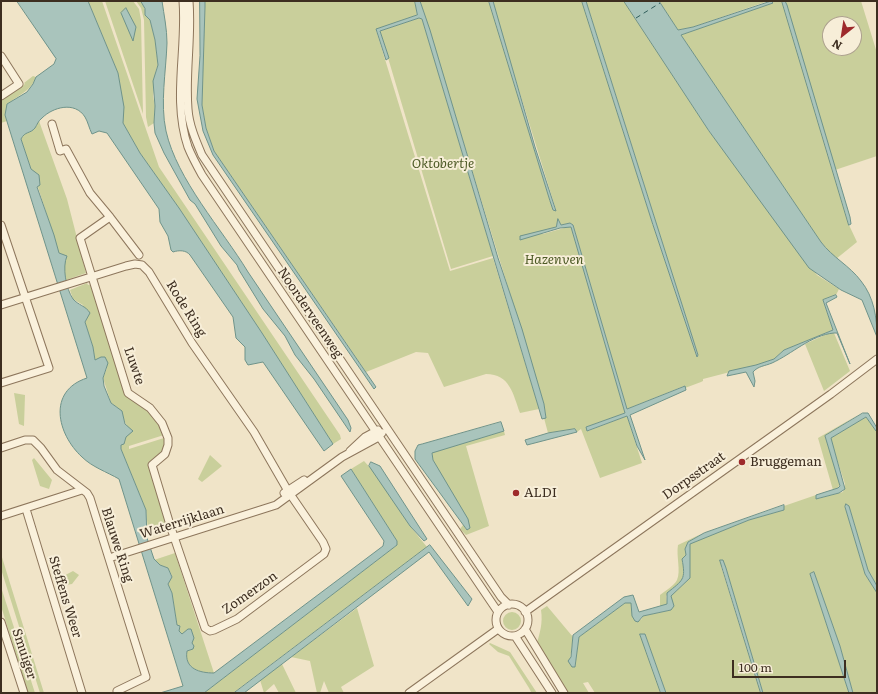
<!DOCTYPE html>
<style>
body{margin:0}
#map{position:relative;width:878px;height:694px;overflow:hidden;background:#f0e4c8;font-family:Literata,serif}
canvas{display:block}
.frame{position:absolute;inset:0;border:2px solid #3d2e20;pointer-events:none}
.north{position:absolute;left:822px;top:16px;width:40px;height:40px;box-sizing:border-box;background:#f7eed8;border:1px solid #ada18e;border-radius:50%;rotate:210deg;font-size:11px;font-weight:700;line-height:16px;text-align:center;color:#3d2e20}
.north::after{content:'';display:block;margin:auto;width:14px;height:18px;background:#9e2a2b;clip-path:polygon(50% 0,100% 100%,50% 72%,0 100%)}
.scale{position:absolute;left:732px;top:660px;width:114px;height:18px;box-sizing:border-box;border:2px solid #3d2e20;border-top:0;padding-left:5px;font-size:12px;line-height:14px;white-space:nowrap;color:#3d2e20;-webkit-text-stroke:3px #f7eed8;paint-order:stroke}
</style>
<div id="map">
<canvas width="878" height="694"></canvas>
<div class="frame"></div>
<div class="north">N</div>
<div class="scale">100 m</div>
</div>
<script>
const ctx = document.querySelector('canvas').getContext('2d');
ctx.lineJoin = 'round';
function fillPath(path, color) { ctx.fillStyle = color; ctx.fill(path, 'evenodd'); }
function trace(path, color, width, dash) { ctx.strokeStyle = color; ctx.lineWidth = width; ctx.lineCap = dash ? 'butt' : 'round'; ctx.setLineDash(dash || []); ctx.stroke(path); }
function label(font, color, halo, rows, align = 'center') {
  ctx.font = font + ' Literata,serif'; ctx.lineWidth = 4; ctx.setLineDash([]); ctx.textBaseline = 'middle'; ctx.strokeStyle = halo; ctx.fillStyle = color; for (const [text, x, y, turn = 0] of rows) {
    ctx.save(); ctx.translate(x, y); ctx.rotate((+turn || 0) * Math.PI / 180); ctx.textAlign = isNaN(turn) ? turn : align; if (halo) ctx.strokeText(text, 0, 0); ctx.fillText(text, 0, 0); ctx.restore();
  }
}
fillPath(new Path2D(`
 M88,1H102L159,167L340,435L341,439L333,444L262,333L179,208L140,153L123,123L118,73Z
 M105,1H133L139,9L141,20L143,114Z
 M136,1H141L145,9V15L150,20L155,40L158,65L156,70L153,96L155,106L154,123L148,127L146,117L144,20L141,8Z
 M205,1H415L417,15L376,30L450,271L493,258L539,409L520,413C513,394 510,374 486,374L444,387L428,353L416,352L366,372L214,151L206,128L202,105Z
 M420,1H489L550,201L553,210H556L492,3L493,1H582L653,225L697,357L698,355L586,1H624L709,131L817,275L839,289L836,295L823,300L833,330L784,350L774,359L761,364L703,379V381L701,382L685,388L684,386L627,409L573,225L570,223L561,225L558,220L556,227L539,232L543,234L571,226L625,413L586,427L588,431L627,416L642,463L600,478L581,429L577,432L575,429L548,433L544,418L546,417L544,404Z
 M659,1H768L693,27L678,30Z
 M771,1H782L849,225L857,242L836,259L821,242L681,35L772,3Z
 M785,1H861L877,53V156L835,170ZM830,24H854V48H830Z
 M419,18L422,19L493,256L451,269L380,31Z
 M33,76L36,77C27,101 0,95 7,121L1,123V100L25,84L24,83Z
 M39,121L67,199L86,273L66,280L62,256L59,253C56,243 34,172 31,169L21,139L26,132L34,129Z
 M87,283L88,285L93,284L126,395C143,404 157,417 164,435L129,446V449L164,438C169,451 157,457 148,463L166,524L148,530L146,510L121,449V445L124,444L128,428L118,408L111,403L103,378L107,368L95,361L93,347L85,322L87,317L83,305L73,299L70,290Z
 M829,333H834L850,371L824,391L805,344Z
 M14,393L25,395L24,426L19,424Z
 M858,415L825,436L840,483L838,488L833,490L818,438Z
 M866,417L876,431L877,430V586L868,570L849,506L845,507L865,574L877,593V693H853L840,646L814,572L810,574L849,693H763L726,568L721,566L761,693H666L645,634L646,651L661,693H595L588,682L583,683L589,693H568L536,646C540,633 543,623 541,610L547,606L573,637L570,660L575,667L579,637L625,603H631L633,616L641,620L643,616L671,610V596L690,578L689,544L749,520L784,510V506L816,495L817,499L843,492L845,484L830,438Z
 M504,431L505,435L466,446L489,526L466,535L460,529L463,525L467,530L433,460L432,452Z
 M210,455L222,466L202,482L198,479Z
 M34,458L52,480L49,489L40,486L32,460Z
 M364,461L376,474L410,526L427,547L233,693H204L397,545V541L351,469Z
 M701,534L688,542L685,549L686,555L682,559C686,581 682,582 666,596L667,604L660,607V595C665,591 674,586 677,580C681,571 676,556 678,545Z
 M175,553L214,673C200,673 184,669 187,651L193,649L185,633L182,634L179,631L180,626L177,625L172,593L168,584L172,576L168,568L160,565L154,560Z
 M1,554L44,693H40L1,569Z
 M73,571L79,575L72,584L66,585L58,579Z
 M1,587L35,693H28L1,606Z
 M357,608L374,666L341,687L344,693H329L324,681L320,693H317L310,661L291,657Z
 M503 621a9 9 0 1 1 18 0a9 9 0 1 1-18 0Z
 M490,643L510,652L537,693H529L531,692L529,688L509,656L498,652L489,644Z
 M282,664L296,693H279L274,684L264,693L260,680Z`), '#c9cf9b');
const water = new Path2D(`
 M17,1H88L118,73L124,107L123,123L140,153L179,208L262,333L333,444L324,451L263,362L248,365L245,360V347L236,338L233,317L190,255C186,250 179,250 173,252L171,250L168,236L160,222L159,209L107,133L99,131L92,134C89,128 88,122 85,117C75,101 53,107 42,118C38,121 37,125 35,128C30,134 25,131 21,139L31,169L39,175L40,185L37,187L54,235L59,253L67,256C62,267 66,289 73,299C78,305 86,306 90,313L85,322L93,347L95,360L101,357H105L108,363L103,378L104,386L111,403L122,411L125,424L133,431L126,437L124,444L121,445V449L146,510L147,538L154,559L160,565L168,568L172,577L168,584L172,593L177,625L180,626L179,631L182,634L188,629H191L194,638L192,643L194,646L193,649L187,651C184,669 200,673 214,673L383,546L384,541L341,476L351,469L397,541V545L204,693H160L183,686L119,479C107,472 92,467 82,457C57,434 47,391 87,378L9,128L5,115L7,104L27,92L33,84L36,77L54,64L56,59Z
 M141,1H162C164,15 167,29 167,43C166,72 160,103 166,131C177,180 222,229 248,272L348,420L351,428L350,432L314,379L295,355L285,336L263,309L239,270L237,265L221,246L195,204L190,200L164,153L155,133L154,123L155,106L153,81L158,65L155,40L150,20L145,15V9Z
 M200,1H205V7L202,105L206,128L214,151L376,387L374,389L213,155L203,131L197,99L200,56Z
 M415,1H420L430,30L498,258L522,329L544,404L546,418L542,419L422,19L419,18L380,31L389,58L386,60L376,29L417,15Z
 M489,1H493L535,147L556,211L553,210L550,201Z
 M582,1H586L597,36L698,355L697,357L653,225Z
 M624,1H659L678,30L693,27L771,1L773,3L681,35L821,242C832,257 850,266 861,281C874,297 877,318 877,337L862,300L841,290L809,268L709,131Z
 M782,1H785L787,5L850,217L851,224L849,225Z
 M126,8L136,27L133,41L121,13Z
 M558,219L561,225L570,223L573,225L627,409L685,386L686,390L630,415L645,460L637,446L627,416L587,431L586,427L625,413L571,227L560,228L520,240V236L556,227Z
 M836,295L837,297L826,303L850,364L837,333H834C811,335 792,354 772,363C765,366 758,366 753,372L755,381L754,387L746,372L727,376L729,371L756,365L774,359L784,350L833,330L823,300Z
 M863,413H868L877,428L876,431L866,417L831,438L845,489L839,493L816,499V495L838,488L840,486L825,436Z
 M501,422L504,431L432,453L433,460L468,519L470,528L467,530L415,459V451L418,445L422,444Z
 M575,429L577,432L527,445L525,440L548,433Z
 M371,462L380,466L427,539L424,541L410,526L369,466Z
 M846,504L849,506L868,570L877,586V593L865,574L845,507Z
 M784,505V510L749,520L690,544V578L671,596L674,606L671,610L643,616L638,622L635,621L632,616L631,603H625L579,637L575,667H572L568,661L571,657L573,635L624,597L633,595L639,612L667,604V593C683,580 686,580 682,559L686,555L685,549L688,542L704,533Z
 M430,545L472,599L468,606L429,552L244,693H234Z
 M720,560H723L726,568L763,693H761Z
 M814,572L840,646L853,693H849L810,574Z
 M640,634H645L666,693H661Z`);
fillPath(water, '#a9c4bc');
trace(water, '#6f938a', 1);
trace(new Path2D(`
 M636,18L660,3`), '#2f5d5a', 1, [5, 4]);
const minor = new Path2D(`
 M183,1C187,49 172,100 188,147C192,157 197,166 202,175L498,612
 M189,1C192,37 185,73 188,109C189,125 196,141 202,155L501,597L509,605
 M1,56L19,84L1,96
 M110,217L139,255
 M1,225L49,368L1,383
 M1,305L126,266L135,264L142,265L149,272L192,343L254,432L288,491L323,542L326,549L324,554L237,619L214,630L210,631L205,628L171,528L152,465L165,454L168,445V438L162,423L150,408L128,393L80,238L110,217L90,193L66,149L60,151L52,124
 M1,448L25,440H33L41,448L57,470L87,493L90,498L146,677L117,691L118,693
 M350,451L365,437L378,430
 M284,493L304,480
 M26,509L82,693
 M1,516L82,490
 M109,558L276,505L342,457L377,438L382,433
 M496 620a16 16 0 1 1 32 0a16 16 0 1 1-32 0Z
 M525,612L831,394L877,359
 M1,622L24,693
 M525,629L564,693
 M515,636L552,693
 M409,693L498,629`);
trace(minor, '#8d765c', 9);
trace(minor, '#faf1dc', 7);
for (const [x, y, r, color] of [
 [742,462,4,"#9e2a2b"],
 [516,493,4,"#9e2a2b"]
]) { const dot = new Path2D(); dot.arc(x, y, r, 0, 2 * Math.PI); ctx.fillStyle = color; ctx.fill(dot); trace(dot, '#f7eed8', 1.5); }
label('italic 13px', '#4d5a26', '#f7eed8', [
 ["Oktobertje",443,164],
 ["Hazenven",554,260]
]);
label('13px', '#3d2e20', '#f7eed8', [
 ["Rode Ring",186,309,58],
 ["Noorderveenweg",310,313,56],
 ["Luwte",134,366,71],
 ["Dorpsstraat",694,476,-35],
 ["Waterrijklaan",182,522,-17],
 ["Blauwe Ring",117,545,72],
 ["Zomerzon",250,593,-35],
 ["Steffens Weer",65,597,73],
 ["Smuiger",24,654,72]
]);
label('13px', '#3d2e20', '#f7eed8', [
 ["Bruggeman",750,462],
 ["ALDI",524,493]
], 'left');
</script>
